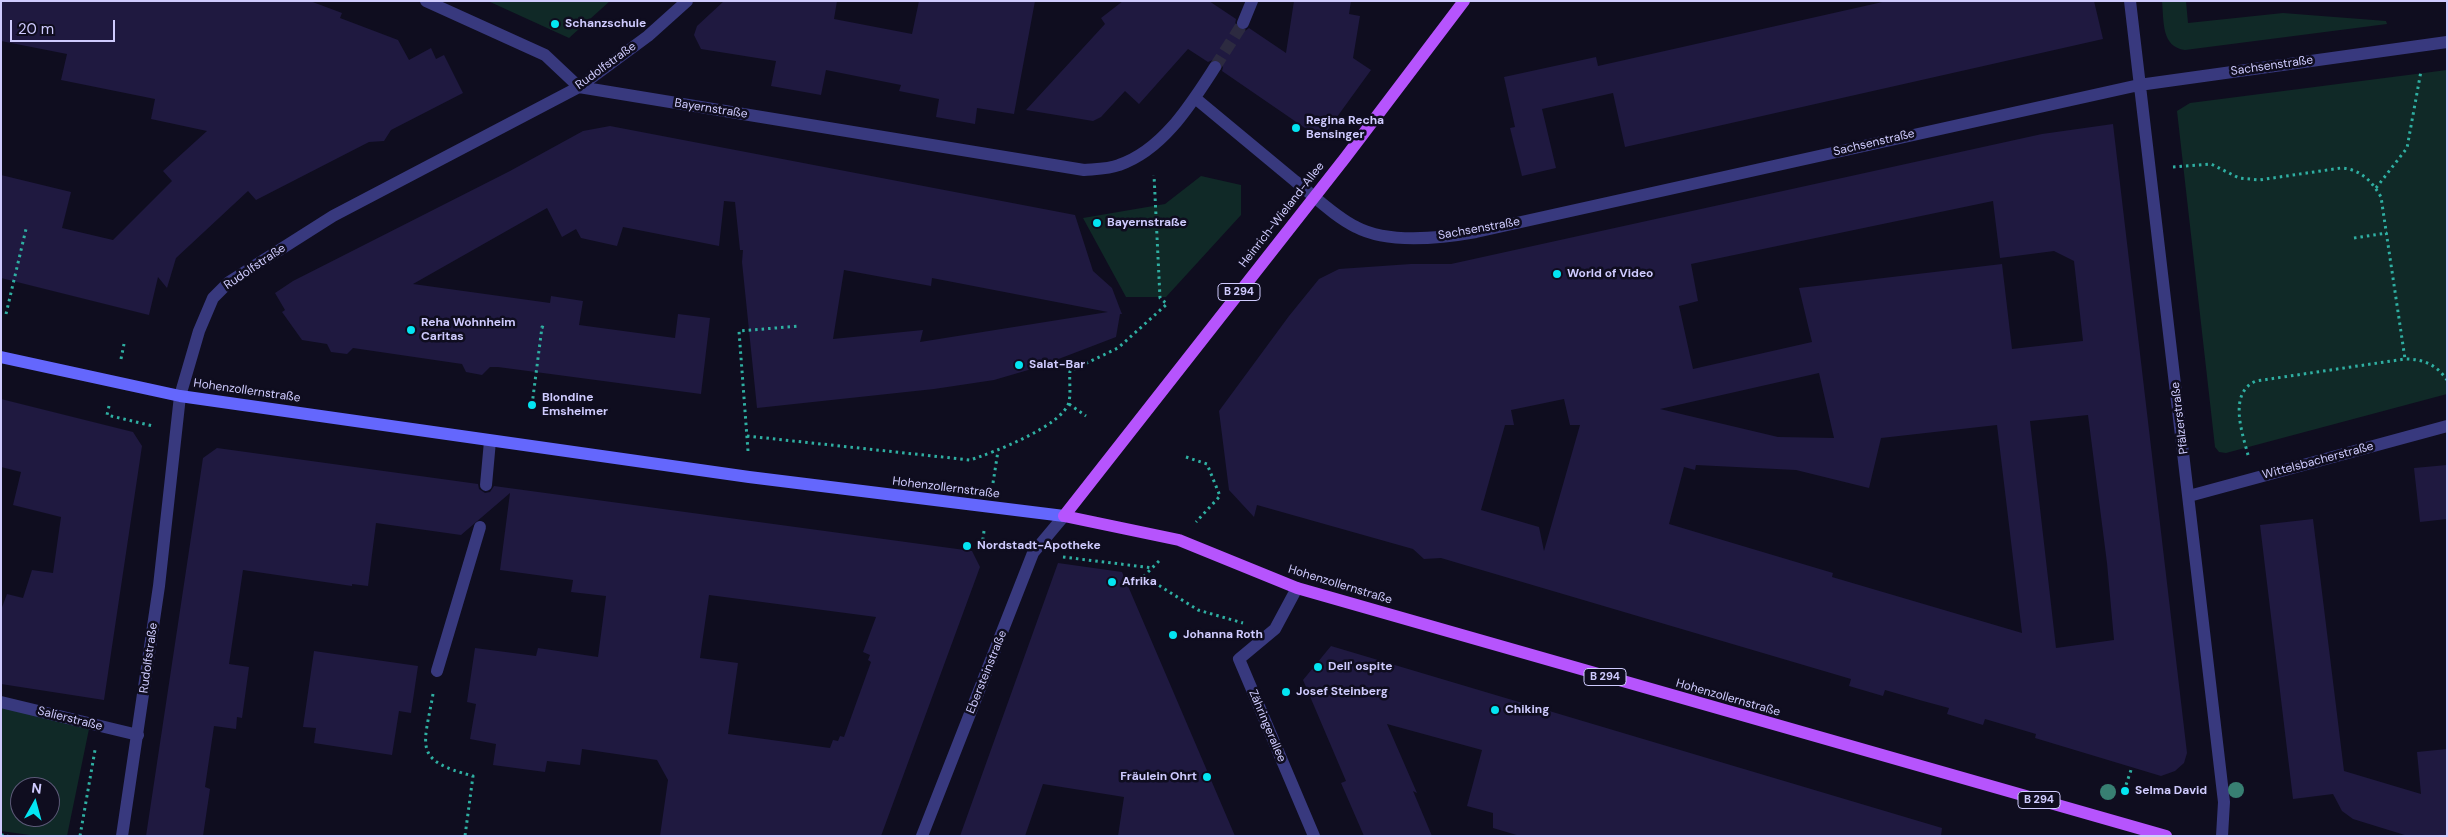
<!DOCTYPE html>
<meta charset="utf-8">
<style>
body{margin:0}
#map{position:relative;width:2448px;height:837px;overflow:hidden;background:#0f0d1f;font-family:"DM Sans",sans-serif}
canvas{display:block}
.frame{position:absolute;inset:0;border:2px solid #cfcbfe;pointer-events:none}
.north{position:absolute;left:10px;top:777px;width:50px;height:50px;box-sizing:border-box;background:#0f0d1f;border:1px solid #5c5978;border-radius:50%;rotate:7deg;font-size:14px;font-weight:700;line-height:20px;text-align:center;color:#cfcbfe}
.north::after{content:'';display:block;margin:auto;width:18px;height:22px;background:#03e5f2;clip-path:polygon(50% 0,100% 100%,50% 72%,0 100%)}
.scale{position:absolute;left:10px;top:20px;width:105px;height:22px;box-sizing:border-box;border:2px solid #cfcbfe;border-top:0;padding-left:6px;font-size:15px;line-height:18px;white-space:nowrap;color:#cfcbfe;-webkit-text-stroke:4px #0f0d1f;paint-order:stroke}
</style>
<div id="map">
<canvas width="2448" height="837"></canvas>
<div class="frame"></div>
<div class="north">N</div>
<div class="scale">20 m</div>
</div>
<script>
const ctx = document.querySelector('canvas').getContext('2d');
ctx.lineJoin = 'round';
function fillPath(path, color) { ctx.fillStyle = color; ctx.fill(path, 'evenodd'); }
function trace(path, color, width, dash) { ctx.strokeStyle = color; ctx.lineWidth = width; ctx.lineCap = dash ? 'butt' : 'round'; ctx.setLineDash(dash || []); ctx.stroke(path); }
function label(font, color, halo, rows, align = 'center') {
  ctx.font = font + ' "DM Sans",sans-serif'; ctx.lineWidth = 5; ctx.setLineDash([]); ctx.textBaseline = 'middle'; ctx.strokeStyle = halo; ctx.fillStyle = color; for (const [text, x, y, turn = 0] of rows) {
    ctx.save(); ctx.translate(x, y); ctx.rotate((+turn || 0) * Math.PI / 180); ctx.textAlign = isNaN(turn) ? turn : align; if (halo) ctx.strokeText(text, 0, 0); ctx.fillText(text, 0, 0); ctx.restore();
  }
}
fillPath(new Path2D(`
 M488,1H610L569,38Z
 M2162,1H2186L2188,23L2283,13L2386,21L2387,24L2185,50C2161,47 2164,21 2162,1Z
 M2447,70V394L2226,453L2219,452L2215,447L2177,111L2190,103Z
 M1201,176L1241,185V215L1166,297H1126L1083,218L1165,204Z
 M1,707L89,729L67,836H37L1,831ZM20,787H50V817H20Z`), '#102927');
fillPath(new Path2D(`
 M1,1H310L342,13L340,18L398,40L409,60L431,48L436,59L444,55L463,93L391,130L384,141L369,142L256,200L248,191L176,258L167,288L158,277L149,315L1,278V175L71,192L62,228L113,240L172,181L163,171L207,131L151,119L155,99L61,80L67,54L1,41Z
 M724,1H837L834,19L912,34L919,1H1035L1014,114L977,108L975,124L936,117L939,99L899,91L901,85L826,70L821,95L771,86L776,61L701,49L694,35L697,26Z
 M1123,1H1209L1236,19L1235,25L1240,30L1245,31L1249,28L1286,53L1294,1H1351L1349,14L1360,16L1353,58L1371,70L1321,139L1222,71L1223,67L1220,60L1215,59L1208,62L1188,49L1139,104L1125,91L1101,117L1093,121L1026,110L1105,24L1101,18Z
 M1887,1H2094L2103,39L1625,147L1613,93L1542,109L1556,168L1522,176L1510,128L1515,127L1504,77L1596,57L1598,66Z
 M2113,124L2187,753L2184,763L2175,771L2161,776L2035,738L2036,734L1985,719L1983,725L1947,714L1949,708L1923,701L1885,690L1883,696L1849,686L1851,679L1441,558L1424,559L1413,549L1257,505L1254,517L1229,490L1219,411L1289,316L1319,279L1339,269L1411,264H1451L2042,134ZM1993,201L2000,258L2054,251L2074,261L2083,341L2012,349L2002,264L1799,288L1812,342L1693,369L1679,306L1698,301L1691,264ZM1819,373L1834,438L1778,437L1660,409ZM1564,399L1570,425H1580L1544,551L1539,527L1481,510L1505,425H1514L1511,410ZM2088,415L2107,563L2114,640L2056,648L2030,421ZM1997,425L2022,633L1832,577L1833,573L1669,524L1684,467L1695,470L1696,465L1796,470L1869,488L1881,438Z
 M610,126L1075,215L1093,271L1112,288L1120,309L1122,314H1120L1116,337L1035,368L994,380L934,389L757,408L742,262L743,250H740L735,202L724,201L719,246L623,227L617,246L581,238L576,229L562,237L547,208L413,284L550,303L551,296L583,301L579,325L675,338L678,314L710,318L701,394L498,367H490L482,375L466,372L462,364L353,348L347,354L331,352L327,344L302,340L282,312L285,310L275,293L293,281L510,171L583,131ZM844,270L931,286L932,278L1108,312L920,342L923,330L833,339Z
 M1,399L133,432L142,446L104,700L1,684V610L7,594L23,598L32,570L53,573L61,517L13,505L21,472L1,467Z
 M217,448L478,484L479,489L485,493L490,492L494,486L972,551L980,567L881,836H660L668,780L657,760L582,749L580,765L547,761L545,772L493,765L496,744L470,739L476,704L467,702L475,648L536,656L538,648L598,657L606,596L571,592L573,580L500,570L510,493L461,535L376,523L368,586L352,584V586L243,570L229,664L249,667L242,718L237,717L236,729L214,726L205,787L210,789L203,836H146L203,458ZM709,595L876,617L863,652L870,655L868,660L871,662L844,737L840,736L838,741L833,740L830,748L728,734L738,663L700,658Z
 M2447,465V519L2420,522L2414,468Z
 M2313,519L2344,771L2421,794L2417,752L2447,749V836H2408L2353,819L2342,811L2333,794L2293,799L2260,525Z
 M1058,563L1122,572L1235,836H1118L1124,797L1043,784L1025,836H960Z
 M1331,646L1942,828L1941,836H1520L1493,828V813L1467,806L1482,750L1387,724L1417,793L1413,791L1432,836H1364L1341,783L1346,781L1303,680Z
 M314,651L418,666L411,713L399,711L392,755L314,743L316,728L303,727Z`), '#1f1940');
trace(new Path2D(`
 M1215,67L1243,23`), '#2c2a40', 12, [12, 6]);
trace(new Path2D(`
 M2173,167L2211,164L2239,178L2259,180L2341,168C2360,169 2372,181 2381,197L2405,359
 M2376,188L2407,148L2421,71
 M2354,238L2387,233
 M6,314L26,229L28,230
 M121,359L124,344
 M1069,404L1086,416
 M532,405L542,327L545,328
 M109,406L107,415L153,426
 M747,436L970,460C992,453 1063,426 1069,402C1071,392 1069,380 1070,371L1118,348L1167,304L1160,298L1154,175
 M748,451L739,331L800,326
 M2248,455C2242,432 2228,393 2256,381L2405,359C2423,359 2436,364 2447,380
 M1186,457L1207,464L1220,496L1196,522
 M993,483L998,451
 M984,531L982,546L1007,549
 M1063,557L1153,568
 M1159,561L1144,576L1198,610L1243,623
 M433,694C424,747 412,760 473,776L465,836
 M2124,791L2132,767
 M1,835L8,836
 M80,836L95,750`), '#2fafa2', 3, [2.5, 4]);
trace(new Path2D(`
 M486,485L490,441
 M437,671L480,527`), '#38397e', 12);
trace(new Path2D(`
 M426,1L545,55L579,87L1084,170C1095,169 1109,169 1119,165C1163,150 1191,104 1215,67
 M2130,1L2224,802L2222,836
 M1243,23L1252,1
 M1195,98C1228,125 1261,153 1295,181C1313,195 1335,217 1356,227C1388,244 1442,238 1476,232L2139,85L2447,42
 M2189,496L2447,426
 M1297,588L1275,629L1239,659L1314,836
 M1,702L138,735
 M122,836L159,586L180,396L199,331L213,298L229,282L333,216L579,87L648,36L687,1
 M922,836L1033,553L1064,516`), '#38397e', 12);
trace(new Path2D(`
 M1,357L180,396L749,477L1064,516`), '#6467fd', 12);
trace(new Path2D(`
 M1464,1L1345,158L1064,516L1179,540L1297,588L2166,836`), '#b654fd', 12);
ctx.fillStyle = '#387f72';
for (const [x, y] of [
 [2236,790],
 [2108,792]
]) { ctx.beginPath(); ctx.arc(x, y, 8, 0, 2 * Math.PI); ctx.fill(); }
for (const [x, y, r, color] of [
 [555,24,5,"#03e5f2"],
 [1296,128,5,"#03e5f2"],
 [1097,223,5,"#03e5f2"],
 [1557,274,5,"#03e5f2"],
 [411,330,5,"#03e5f2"],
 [1019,365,5,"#03e5f2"],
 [532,405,5,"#03e5f2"],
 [967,546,5,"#03e5f2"],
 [1112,582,5,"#03e5f2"],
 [1173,635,5,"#03e5f2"],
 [1318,667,5,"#03e5f2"],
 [1286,692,5,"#03e5f2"],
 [1495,710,5,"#03e5f2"],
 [1207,777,5,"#03e5f2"],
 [2125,791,5,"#03e5f2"]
]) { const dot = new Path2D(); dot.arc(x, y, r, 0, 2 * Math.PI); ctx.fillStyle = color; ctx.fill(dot); trace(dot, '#0f0d1f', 2); }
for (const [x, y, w] of [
 [1239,292,42],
 [1605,677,42],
 [2039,800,42]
]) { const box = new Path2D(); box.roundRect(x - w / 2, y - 8.5, w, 17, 4); ctx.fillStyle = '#0f0d1f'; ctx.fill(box); trace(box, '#cfcbfe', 1); }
label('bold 11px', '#cfcbfe', null, [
 ["B 294",1239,292],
 ["B 294",1605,677],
 ["B 294",2039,800]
]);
label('bold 12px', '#cfcbfe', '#0f0d1f', [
 ["Schanzschule",565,24],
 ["Regina Recha",1306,121],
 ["Bensinger",1306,135],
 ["Bayernstraße",1107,223],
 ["World of Video",1567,274],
 ["Reha Wohnheim",421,323],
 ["Caritas",421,337],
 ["Salat-Bar",1029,365],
 ["Blondine",542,398],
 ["Emsheimer",542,412],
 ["Nordstadt-Apotheke",977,546],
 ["Afrika",1122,582],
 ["Johanna Roth",1183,635],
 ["Dell' ospite",1328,667],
 ["Josef Steinberg",1296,692],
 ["Chiking",1505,710],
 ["Fräulein Ohrt",1197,777,"right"],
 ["Selma David",2135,791]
], 'left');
label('12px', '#cfcbfe', '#0f0d1f', [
 ["Rudolfstraße",606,66,-36],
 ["Sachsenstraße",2272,66,-8],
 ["Bayernstraße",711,109,9],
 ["Sachsenstraße",1874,143,-13],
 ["Heinrich-Wieland-Allee",1282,215,-52],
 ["Sachsenstraße",1479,229,-10],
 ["Rudolfstraße",255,267,-34],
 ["Hohenzollernstraße",247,391,8],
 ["Pfälzerstraße",2180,418,-97],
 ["Wittelsbacherstraße",2318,461,-15],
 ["Hohenzollernstraße",946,488,7],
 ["Hohenzollernstraße",1340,585,17],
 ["Rudolfstraße",149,658,-82],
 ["Ebersteinstraße",987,672,-68],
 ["Hohenzollernstraße",1728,698,16],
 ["Salierstraße",70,719,14],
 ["Zähringerallee",1267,726,67]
]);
</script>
